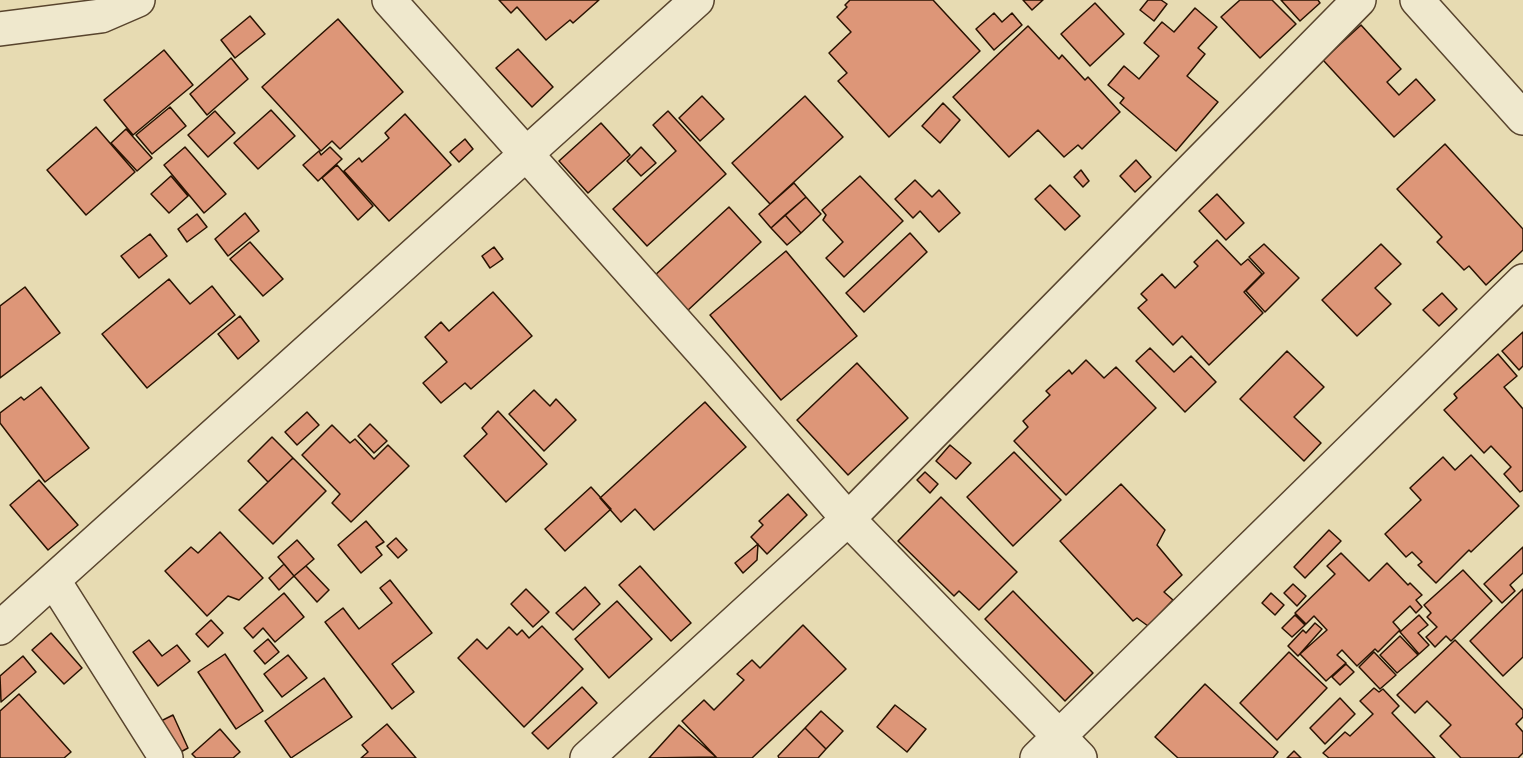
<!DOCTYPE html>
<style>
body{margin:0}
canvas{display:block;background:#e7dbb2}
</style>
<canvas width="1523" height="758"></canvas>
<script>
const ctx = document.querySelector('canvas').getContext('2d');
ctx.lineJoin = 'round';
function fillPath(path, color) { ctx.fillStyle = color; ctx.fill(path, 'evenodd'); }
function trace(path, color, width, dash) { ctx.strokeStyle = color; ctx.lineWidth = width; ctx.lineCap = dash ? 'butt' : 'round'; ctx.setLineDash(dash || []); ctx.stroke(path); }
const building = new Path2D(`
 M499,0H599L573,23L570,20L546,40L517,7L511,13Z
 M850,0H933L980,51L889,137L838,81L847,73L829,53L851,32L837,17L847,7L845,5Z
 M1023,0H1043L1032,10Z
 M1148,0H1161L1167,4L1154,21L1140,10Z
 M1240,0H1272L1296,24L1260,58L1221,17Z
 M1281,0H1318L1320,3L1300,21Z
 M1095,3L1124,34L1090,66L1061,34Z
 M1195,8L1217,27L1198,48L1205,54L1187,76L1218,102L1176,151L1120,103L1124,98L1108,85L1124,66L1139,79L1159,56L1144,43L1162,22L1174,32Z
 M994,13L1002,22L1012,13L1022,25L994,50L976,29Z
 M250,16L265,34L235,58L221,40Z
 M338,19L403,92L340,149L332,141L321,151L262,87Z
 M1361,25L1401,69L1387,82L1399,95L1416,79L1435,100L1394,137L1323,60Z
 M1028,26L1059,59L1062,55L1085,80L1088,77L1120,112L1082,149L1078,145L1064,157L1038,130L1009,157L953,97Z
 M518,49L553,87L532,107L496,68Z
 M164,50L193,85L133,135L104,100Z
 M231,58L248,79L207,115L190,94Z
 M702,96L724,119L700,141L679,118Z
 M805,96L843,137L770,204L732,163Z
 M943,103L960,120L940,143L922,126Z
 M170,107L186,126L152,154L136,135Z
 M271,110L295,136L258,169L234,143Z
 M215,111L235,133L208,157L188,135Z
 M668,111L726,174L647,246L613,209L676,151L653,125Z
 M405,114L451,165L389,221L344,171L359,158L362,162L389,138L385,133Z
 M601,123L630,155L588,193L559,161Z
 M96,127L135,172L86,215L47,170Z
 M126,129L152,158L137,171L111,143Z
 M465,139L473,149L459,162L450,152Z
 M1445,144L1523,229V250L1486,285L1469,266L1464,270L1437,242L1442,237L1397,189Z
 M185,147L226,194L204,213L164,165Z
 M330,147L342,159L318,181L303,165L319,151L321,155Z
 M641,147L656,163L641,176L627,161Z
 M1136,160L1151,177L1135,192L1120,176Z
 M337,165L373,206L358,220L322,178Z
 M1081,170L1089,181L1083,187L1074,177Z
 M171,176L188,196L169,213L151,194Z
 M860,176L903,221L844,277L826,258L843,242L823,220L826,215L822,210Z
 M915,180L932,197L939,190L960,213L939,232L920,211L913,218L895,199Z
 M794,183L806,197L771,228L759,214Z
 M1050,185L1080,216L1065,230L1035,199Z
 M1217,194L1244,223L1226,240L1199,211Z
 M806,197L821,214L801,233L785,215Z
 M729,207L761,242L686,312L653,277Z
 M245,213L259,231L228,256L215,239Z
 M197,214L207,227L187,242L178,229Z
 M785,215L801,233L787,245L771,228Z
 M910,233L927,252L864,312L846,293Z
 M150,234L167,256L139,278L121,256Z
 M1217,240L1241,265L1248,259L1262,274L1244,292L1263,313L1209,365L1182,336L1173,345L1138,308L1147,300L1141,294L1162,274L1175,288L1198,266L1194,262Z
 M250,242L283,279L263,296L230,259Z
 M1264,244L1299,278L1265,312L1246,291L1264,273L1249,257Z
 M1381,244L1401,264L1375,288L1391,304L1357,336L1322,300Z
 M494,247L503,259L490,268L482,256Z
 M786,251L857,336L781,400L710,315Z
 M169,279L190,304L212,286L235,315L147,388L102,334Z
 M25,287L60,333L0,378V306Z
 M493,292L532,336L471,389L465,383L441,403L423,383L447,362L425,337L441,322L449,331Z
 M1442,293L1457,309L1439,326L1423,310Z
 M240,316L259,341L238,359L218,334Z
 M1523,332V366L1519,370L1502,351Z
 M1150,348L1174,372L1191,356L1216,382L1185,412L1136,361Z
 M1287,351L1324,387L1294,417L1321,443L1304,461L1240,399Z
 M1498,354L1517,376L1504,387L1523,409V490L1520,492L1504,474L1511,467L1491,446L1484,453L1444,410L1457,398L1454,394Z
 M1086,360L1104,378L1116,367L1156,408L1066,495L1014,441L1028,427L1023,421L1050,395L1046,391L1069,370L1072,374Z
 M857,363L908,418L848,475L797,420Z
 M41,387L89,448L45,482L0,423V413L21,397L24,400Z
 M534,390L550,406L556,399L576,420L544,451L509,414Z
 M705,402L746,447L654,530L635,509L621,522L600,498Z
 M498,411L547,464L506,502L464,456L487,434L482,428Z
 M307,412L319,425L297,445L285,432Z
 M370,424L387,441L374,453L358,436Z
 M332,425L350,443L355,439L374,459L388,445L409,466L351,522L332,503L340,494L302,455Z
 M272,437L293,458L268,482L248,461Z
 M950,445L971,463L956,479L936,461Z
 M1014,452L1061,500L1013,546L967,497Z
 M1471,455L1519,506L1471,552L1469,550L1436,583L1418,565L1422,562L1412,552L1406,557L1385,534L1421,500L1410,488L1443,457L1455,470Z
 M293,458L326,491L273,544L239,510Z
 M925,472L938,484L930,493L917,480Z
 M39,480L78,525L48,550L10,505Z
 M1121,484L1165,530L1157,545L1182,575L1164,592L1173,600L1148,626L1137,618L1133,621L1060,541Z
 M591,487L611,509L565,551L545,529Z
 M788,494L807,515L767,554L751,537L763,525L759,521Z
 M941,497L1017,572L979,610L959,591L954,596L898,541Z
 M366,521L384,542L376,547L382,555L361,573L338,545Z
 M1329,530L1341,541L1305,578L1294,567Z
 M220,532L263,578L239,600L228,596L207,616L165,571L191,547L198,553Z
 M396,538L407,550L398,558L387,546Z
 M297,540L314,559L294,576L278,557Z
 M758,544L757,560L743,573L735,563Z
 M1523,547V573L1510,585L1515,591L1502,603L1484,584Z
 M1341,553L1369,581L1387,563L1408,585L1410,583L1422,595L1416,600L1422,607L1416,613L1410,606L1393,622L1400,630L1378,652L1375,649L1357,666L1342,650L1337,655L1346,663L1326,681L1300,654L1327,630L1314,616L1306,624L1295,613L1335,574L1327,566Z
 M284,564L294,576L279,590L269,578Z
 M306,566L329,590L317,602L294,576Z
 M640,566L691,623L671,641L619,585Z
 M1463,570L1492,601L1451,641L1446,636L1435,647L1426,637L1437,627L1427,617L1431,613L1424,605Z
 M390,580L432,633L392,664L414,692L392,709L325,622L343,608L359,629L392,603L380,588Z
 M1293,584L1306,596L1297,606L1284,593Z
 M585,587L600,604L573,630L556,613Z
 M526,589L549,612L533,627L511,604Z
 M1523,589V657L1503,676L1470,641Z
 M1013,591L1093,673L1065,701L985,619Z
 M284,593L304,617L275,642L263,628L253,638L244,628Z
 M1271,593L1284,605L1275,615L1262,603Z
 M617,601L652,639L609,678L575,639Z
 M1295,615L1305,625L1292,637L1282,628Z
 M1419,615L1428,625L1418,633L1429,645L1419,654L1400,632Z
 M211,620L223,633L208,647L196,634Z
 M1315,623L1322,629L1298,656L1288,646L1303,630L1306,633Z
 M803,625L846,669L752,758H717L682,721L704,700L714,710L744,680L737,674L752,660L760,668Z
 M542,626L583,669L524,727L458,658L477,639L487,649L509,627L517,635L522,630L529,638Z
 M51,633L82,668L64,684L32,650Z
 M1400,636L1418,655L1397,673L1380,655Z
 M268,639L279,652L265,664L254,651Z
 M149,640L162,656L177,645L190,661L158,686L133,652Z
 M1455,640L1523,710V717L1516,724L1523,732V753L1518,758H1461L1440,736L1451,725L1427,701L1415,713L1397,695Z
 M1289,652L1327,688L1277,740L1240,703Z
 M1374,652L1396,675L1380,689L1359,667Z
 M225,654L263,711L236,729L198,672Z
 M288,655L307,678L282,697L264,674Z
 M23,656L36,672L1,702L0,676Z
 M1346,664L1354,672L1340,685L1332,677Z
 M324,678L352,717L291,758L265,721Z
 M1205,684L1278,752L1273,758H1178L1155,737Z
 M582,687L597,703L548,749L532,733Z
 M1374,688L1379,692L1383,689L1399,706L1392,713L1435,758H1329L1323,753L1345,732L1350,736L1373,714L1360,701Z
 M19,694L71,752L64,758H0V711Z
 M1340,698L1355,714L1325,744L1310,728Z
 M895,705L926,729L907,752L877,727Z
 M821,711L843,731L826,749L805,728Z
 M173,715L188,748L177,754L161,721Z
 M387,724L416,758H361L368,752L362,745Z
 M679,725L716,757L649,758Z
 M805,728L826,749L818,758H779L778,756Z
 M220,729L240,752L233,758H196L192,754Z
 M1294,751L1301,758H1287Z`);
fillPath(building, '#dd9678');
trace(building, '#291201', 1.5);
const minor = new Path2D(`
 M389,0L715,366L848,519L1080,758
 M1417,0L1523,118
 M0,29L101,16L138,0
 M54,581L166,758
 M0,628L697,0
 M587,758L848,519L1359,0
 M1037,758L1523,281`);
trace(minor, '#58442d', 36);
trace(minor, '#efe8cd', 33);
</script>
